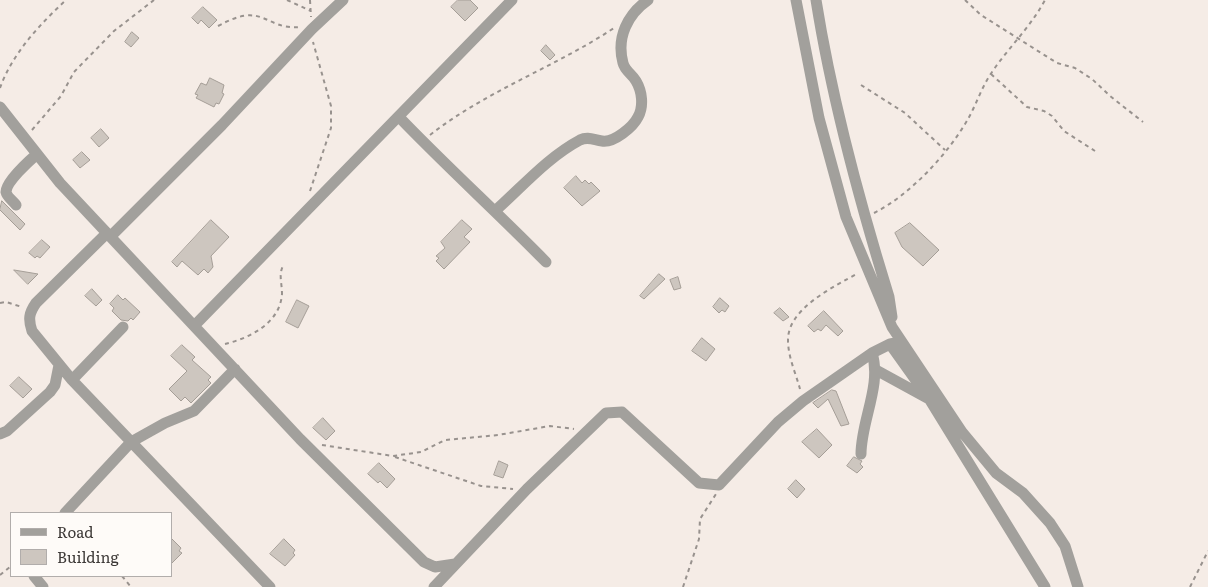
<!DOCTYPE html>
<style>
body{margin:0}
#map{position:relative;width:1208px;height:587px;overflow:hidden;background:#f5ece6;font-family:Literata,serif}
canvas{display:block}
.legend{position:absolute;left:10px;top:512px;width:162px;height:65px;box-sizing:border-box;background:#fefbf8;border:1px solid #b1adab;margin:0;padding:6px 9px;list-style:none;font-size:15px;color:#3d3937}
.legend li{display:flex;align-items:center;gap:10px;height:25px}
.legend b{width:25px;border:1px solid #b1adab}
</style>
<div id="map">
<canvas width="1208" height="587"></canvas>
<ul class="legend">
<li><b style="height:6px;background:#a2a09c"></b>Road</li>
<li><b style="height:14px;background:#cdc6bf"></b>Building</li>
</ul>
</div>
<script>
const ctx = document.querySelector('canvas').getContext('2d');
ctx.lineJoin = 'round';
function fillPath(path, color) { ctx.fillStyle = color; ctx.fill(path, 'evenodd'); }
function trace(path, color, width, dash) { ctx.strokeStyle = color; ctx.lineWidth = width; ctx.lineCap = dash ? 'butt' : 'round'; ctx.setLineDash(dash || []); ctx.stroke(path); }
const building = new Path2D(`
 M458,0H470L478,8L465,21L451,7Z
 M203,7L217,20L209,28L201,20L198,24L192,18Z
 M132,32L139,38L131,47L125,42Z
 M546,45L555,55L550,60L541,51Z
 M210,78L224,85L222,93L224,94L219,104L216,103L214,107L196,98L198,95L195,94L201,83L206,85Z
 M101,129L109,138L99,147L91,138Z
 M82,152L90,160L80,168L73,160Z
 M576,176L582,183L585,180L589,184L591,182L600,191L582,206L564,188Z
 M2,201L25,224L20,230L0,210Z
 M211,220L229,237L211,256L213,267L208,273L204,269L198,275L182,261L177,267L172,262Z
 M462,220L472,229L464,237L470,242L444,269L436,261L439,258L436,256L445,248L441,242Z
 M910,223L939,250L923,266L902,247L895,233Z
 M42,240L50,247L40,258L37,256L35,258L29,253Z
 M14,270L38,274L28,284Z
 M659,274L665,279L644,299L640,296Z
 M678,277L681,288L674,290L670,280Z
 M92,289L102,300L96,306L85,296Z
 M118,295L123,300L125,298L140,312L133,320L131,318L128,321L121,320L112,311L114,308L110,304Z
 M720,298L729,306L725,312L722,310L719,313L713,307Z
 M297,300L309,306L298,328L286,322Z
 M780,308L789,317L783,321L774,313Z
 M824,311L843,331L838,336L826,325L821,331L818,329L814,332L808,326Z
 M702,338L715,349L706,361L692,351Z
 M182,345L195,357L192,360L211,377L208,380L211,383L191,403L185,397L181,401L169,389L187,371L171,356Z
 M19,377L32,389L23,398L10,386Z
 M832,390L836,391L849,424L841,426L828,399L818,408L813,403Z
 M323,418L335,431L326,440L313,428Z
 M817,429L832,445L819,458L802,442Z
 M854,457L862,461L860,464L863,467L857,473L847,466Z
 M499,461L508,465L503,478L494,475Z
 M379,463L395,479L387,488L380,481L378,483L368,474Z
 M796,480L805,489L797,498L788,489Z
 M171,538L181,548L179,551L182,553L171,564Z
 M284,539L295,550L293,553L295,555L285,566L270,554Z`);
fillPath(building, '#cdc6bf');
trace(building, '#a59e97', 1);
trace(new Path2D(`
 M287,0L311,11
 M310,0L311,17
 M965,0L981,15L1057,63L1075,68L1092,79L1110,96L1143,122
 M218,26C265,0 263,30 300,27
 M991,74L1027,107L1044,111L1052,116L1064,131L1095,151
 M861,85L905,113L945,150
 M0,88C12,54 40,24 66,0
 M32,130L61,96L74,72L114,31L154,0
 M430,135C486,91 555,67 614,28
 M310,191L331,128V106L313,42
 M874,213C910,195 948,154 968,119C976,105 981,89 990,75C1007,49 1030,28 1045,0
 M0,303L6,302L22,307
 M225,344C250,338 280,323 282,294C282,282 278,274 284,264
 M800,389C796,374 788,357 788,340C788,308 834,287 858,273
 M322,445L393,456L421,452L445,440L498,435L550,426L574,429
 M395,457L481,486L513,489
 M0,575L11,566
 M122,576L131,587
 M683,587L699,539L700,519L716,494
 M1190,587L1208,551`), '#98928e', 2, [4, 4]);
trace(new Path2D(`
 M796,0L819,118L846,217L892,327L962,432L996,473L1023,493L1050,523L1065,546L1078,587
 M816,0C832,101 859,200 889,297L892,317
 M0,107L60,183L300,439L424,562L435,567L455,564
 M399,117C447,167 498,213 546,262
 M16,205C13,201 7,197 6,192C6,182 29,161 37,154
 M495,211C522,187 548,157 580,140C588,136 594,140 602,141C614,143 633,127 638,117C644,106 642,91 636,81C632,74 625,71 623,63C616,37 628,14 648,0
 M107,233L36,303C29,313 28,319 32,331L72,380L270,587
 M111,236L222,125L312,29L343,0
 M195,325L512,0
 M890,344L930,400L1045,587
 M876,370L929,399
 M72,380L123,327
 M0,434L7,431L50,392L55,385L59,365
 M861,454C861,421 882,385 872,353
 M65,513L131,442L165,423L194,411L235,369
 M34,576L43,587
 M434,587L527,489L606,413L622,412L699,483L719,485L778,422L803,401L872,353L890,344L901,342`), '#a2a09c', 11);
</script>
